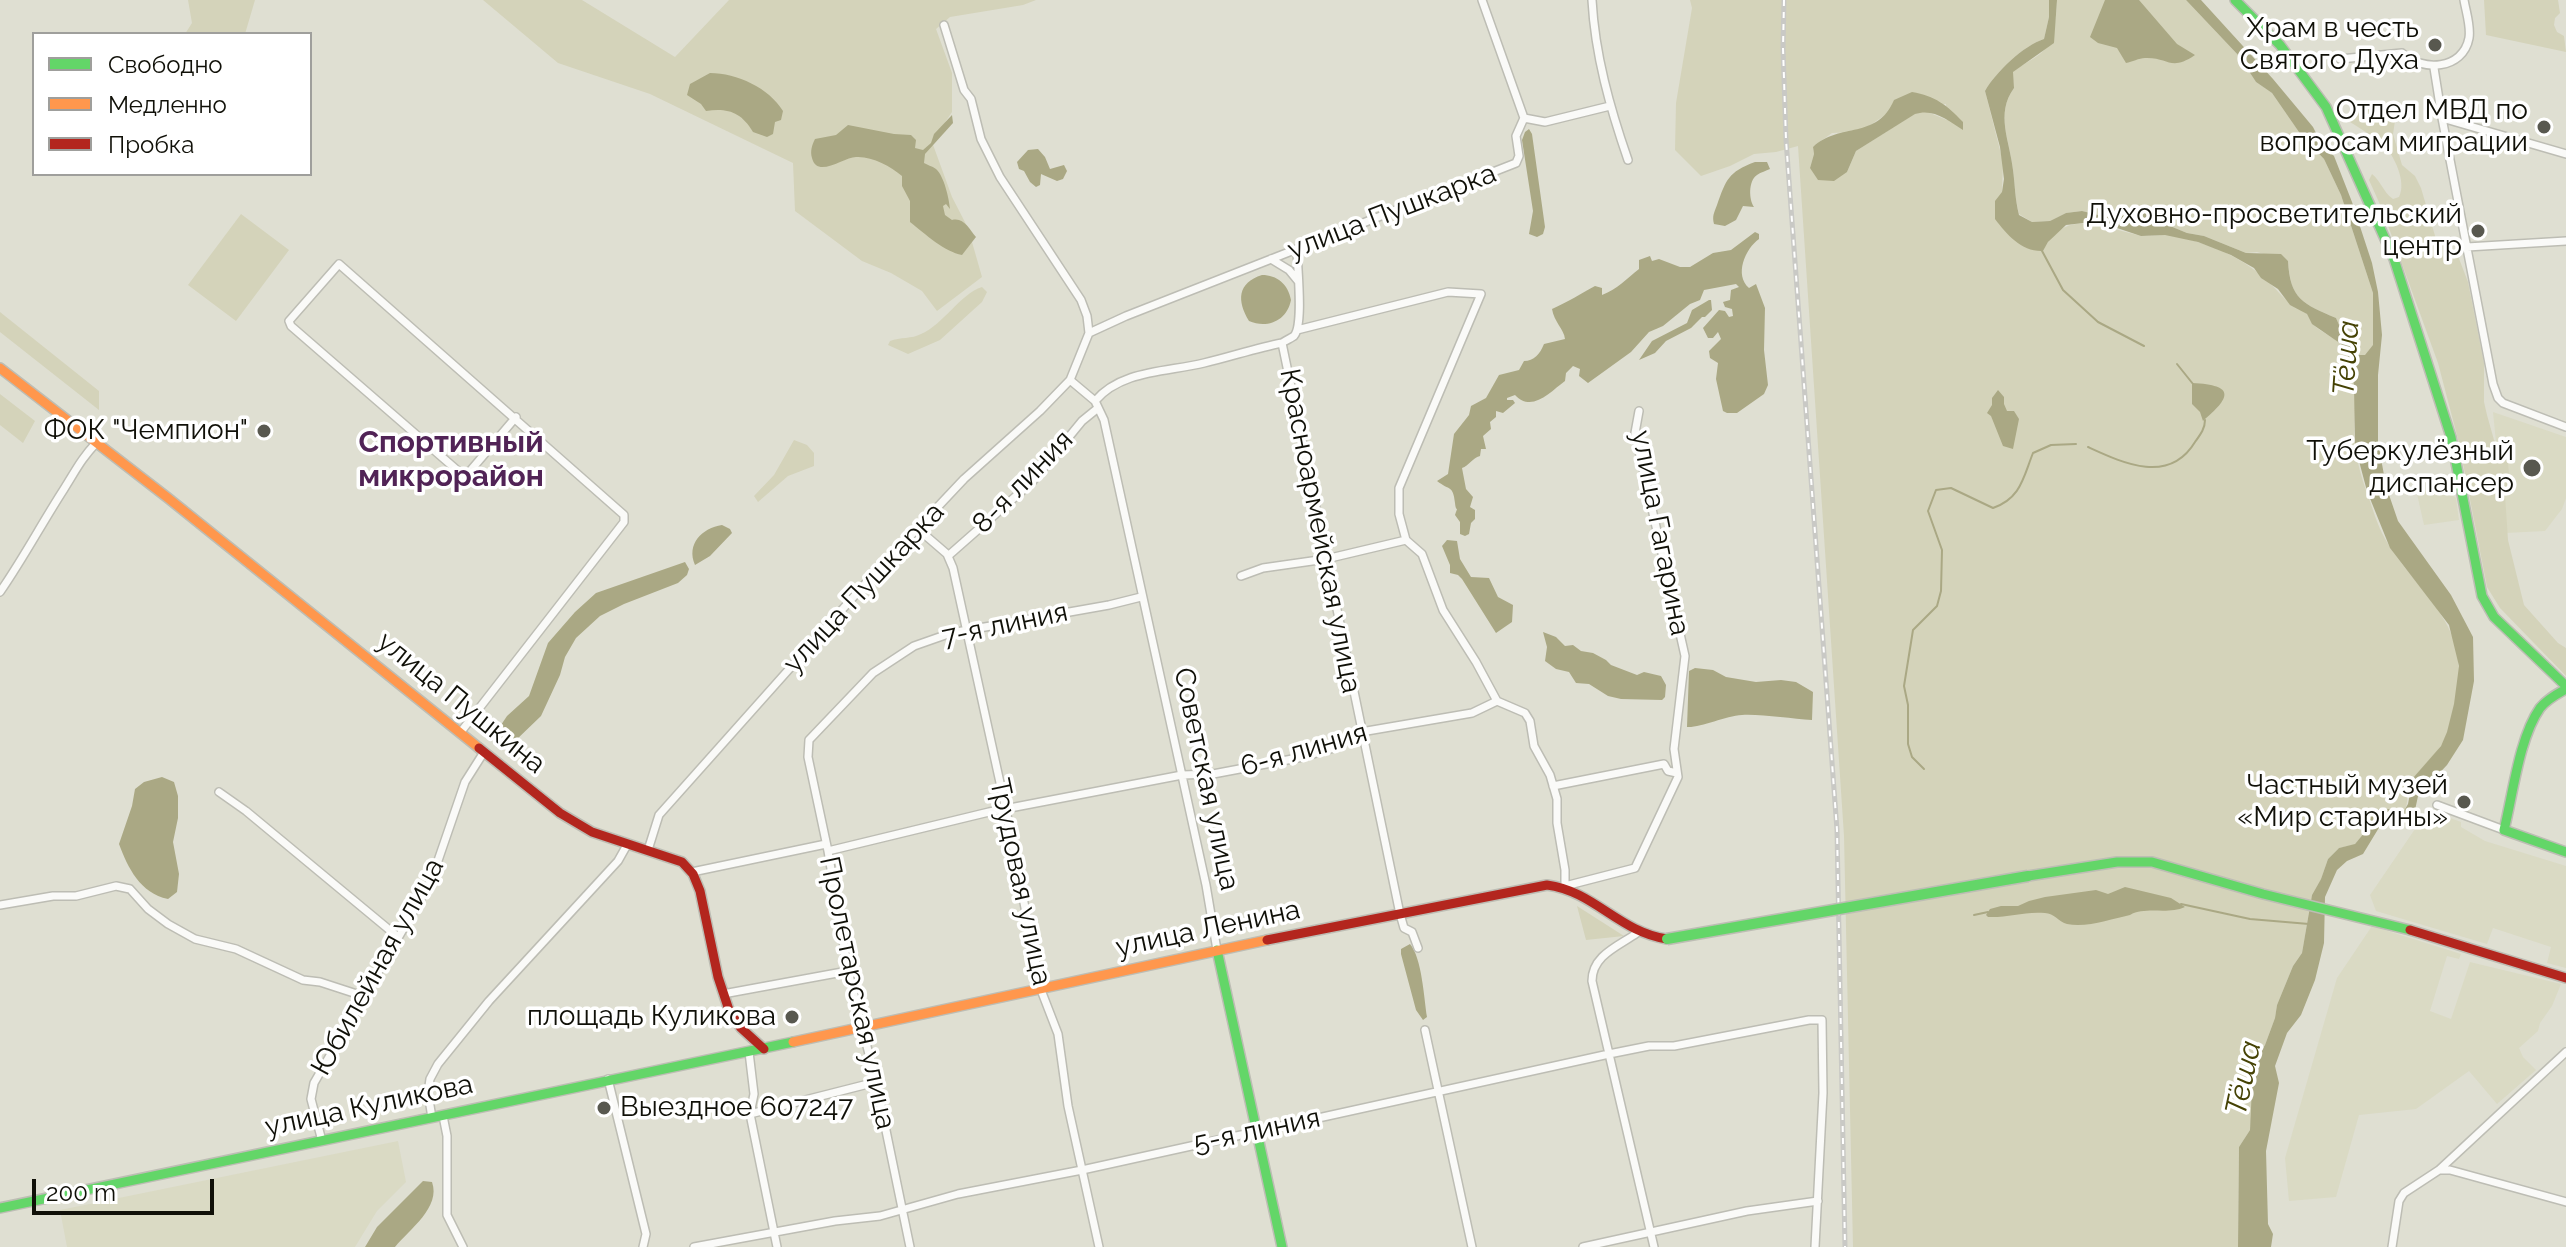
<!DOCTYPE html>
<meta charset="utf-8">
<style>
body{margin:0}
#map{position:relative;width:2566px;height:1247px;overflow:hidden;background:#dfdfd2;font-family:Raleway,sans-serif}
canvas{display:block}
.legend{position:absolute;left:32px;top:32px;width:280px;height:144px;box-sizing:border-box;background:#fff;border:2px solid #9f9f9c;margin:0;padding:10px 14px;list-style:none;font-size:24px;color:#101008}
.legend li{display:flex;align-items:center;gap:16px;height:40px}
.legend b{width:40px;border:2px solid #9f9f9c}
.scale{position:absolute;left:32px;top:1179px;width:182px;height:36px;box-sizing:border-box;border:4px solid #101008;border-top:0;padding-left:10px;font-size:24px;line-height:28px;white-space:nowrap;color:#101008;-webkit-text-stroke:6px #fff;paint-order:stroke}
</style>
<div id="map">
<canvas width="2566" height="1247"></canvas>
<ul class="legend">
<li><b style="height:10px;background:#63d668"></b>Свободно</li>
<li><b style="height:10px;background:#ff974d"></b>Медленно</li>
<li><b style="height:10px;background:#b3261e"></b>Пробка</li>
</ul>
<div class="scale">200 m</div>
</div>
<script>
const ctx = document.querySelector('canvas').getContext('2d');
ctx.lineJoin = 'round';
function fillPath(path, color) { ctx.fillStyle = color; ctx.fill(path, 'evenodd'); }
function trace(path, color, width, dash) { ctx.strokeStyle = color; ctx.lineWidth = width; ctx.lineCap = dash ? 'butt' : 'round'; ctx.setLineDash(dash || []); ctx.stroke(path); }
function label(font, color, halo, rows, align = 'center') {
  ctx.font = font + ' Raleway,sans-serif'; ctx.lineWidth = 7; ctx.setLineDash([]); ctx.textBaseline = 'middle'; ctx.strokeStyle = halo; ctx.fillStyle = color; for (const [text, x, y, turn = 0] of rows) {
    ctx.save(); ctx.translate(x, y); ctx.rotate((+turn || 0) * Math.PI / 180); ctx.textAlign = isNaN(turn) ? turn : align; if (halo) ctx.strokeText(text, 0, 0); ctx.fillText(text, 0, 0); ctx.restore();
  }
}
fillPath(new Path2D(`
 M2493,412L2566,437V498L2562,509L2545,531L2505,533Z
 M2431,489L2447,491L2456,498L2459,520L2424,525L2417,494Z
 M2428,810L2461,822V827L2485,841L2566,866V968L2547,963L2551,947L2493,928L2487,944L2376,911L2370,895Z
 M2372,926L2461,954L2459,959L2447,956L2430,1011L2451,1019L2470,962L2561,984L2552,1006L2540,1023L2538,1031L2519,1048L2523,1057L2536,1070L2497,1104L2469,1071L2416,1109L2359,1115L2336,1197L2289,1201L2285,1158L2337,978Z
 M398,1141L406,1182L377,1211L355,1247H67L60,1210Z`), '#dadac4');
fillPath(new Path2D(`
 M188,0H255L245,34H185L192,23Z
 M483,0H582L675,57L729,0H1036L1023,5L950,17L936,29L952,73V112L932,142L952,197L968,228L982,277L937,311L922,291L891,273L862,261L795,211L793,163L650,94L558,63Z
 M1690,0H2049V17L2044,39C2024,45 1995,73 1985,91L2003,162L2002,192L2043,251C2065,207 2101,227 2138,235C2146,237 2154,235 2162,235C2173,234 2187,239 2198,242C2232,252 2260,270 2282,296C2289,304 2300,307 2307,314C2309,317 2310,321 2313,324C2321,333 2335,337 2342,346C2363,370 2352,417 2355,446C2357,462 2362,479 2367,493C2372,506 2376,521 2382,533C2405,579 2458,613 2459,668C2459,691 2454,724 2442,744C2433,759 2416,771 2409,788C2406,796 2409,803 2404,811L2380,808L2373,813L2365,833L2354,845L2339,848L2328,859L2321,879L2312,895L2302,953L2293,966L2277,1005L2275,1018L2265,1045L2258,1056L2250,1130L2239,1147L2238,1247H1853L1844,836L1798,146L1776,152L1754,154L1730,166L1701,176L1675,150L1676,103L1692,8ZM1946,104L1947,120L1925,111L1914,114L1856,151L1847,172L1810,168L1814,154L1813,147L1832,133L1853,132L1866,128L1888,113Z
 M2057,0H2186L2239,56L2256,82L2272,93L2301,135L2324,159L2341,195L2373,293V346L2366,355H2358L2343,334L2336,318C2303,304 2290,299 2288,261L2257,252L2246,253L2204,236L2187,233L2170,226L2161,217L2145,212L2111,218L2082,211L2066,213L2050,221L2032,222L2019,214C2015,199 2015,185 2013,170C2010,141 1995,114 2014,88L2012,72C2021,65 2031,61 2040,54C2055,42 2056,18 2057,0Z
 M2484,0H2558L2560,13L2555,18L2554,25L2557,32L2564,36L2566,52L2486,35Z
 M2390,103L2397,108L2393,134L2402,165L2415,176L2421,188L2436,239L2458,256L2468,282L2484,363V402L2487,415L2494,440L2508,462L2509,475L2505,495L2508,540L2524,605L2558,643L2566,648V676L2500,608L2487,587L2459,443L2438,363L2382,209L2369,180L2372,174C2381,181 2383,192 2393,199L2399,197C2407,182 2394,155 2383,144C2373,136 2361,129 2350,122L2349,116L2357,106Z
 M241,214L289,250L236,321L188,285Z
 M982,287L987,292L982,302L940,340L908,354L888,345L890,341C900,337 912,339 921,334C944,324 960,294 982,287Z
 M0,312L99,391V410L0,332Z
 M0,394L35,421L23,443L0,425Z
 M794,440L807,445L814,453V466L788,476L758,502L754,496L774,475Z
 M1577,906L1624,936L1586,940Z`), '#d4d3ba');
fillPath(new Path2D(`
 M2049,0H2057L2054,43L2013,72L2014,88C1995,114 2010,141 2013,170C2015,185 2015,199 2019,215L2032,222L2050,221L2066,213L2082,211L2111,218L2145,212L2161,217L2170,226L2187,233L2204,236L2246,253L2281,254L2288,261C2290,299 2303,304 2336,318L2343,334L2355,341L2358,355H2365L2373,345V293L2341,195L2324,159L2301,135L2272,93L2256,82L2239,56L2186,0H2201L2273,79L2313,127L2321,143L2334,156L2352,202L2372,263L2378,292L2382,335L2378,375V442L2386,486L2398,521L2451,595L2473,637L2474,681L2463,740L2447,765L2432,781L2420,787L2415,810L2409,815L2380,826L2363,854L2347,861L2337,870L2325,897L2324,943L2315,980L2301,1015L2287,1033L2275,1066L2279,1083L2266,1151L2268,1224L2273,1234L2271,1247H2238L2239,1147L2250,1130L2252,1087L2258,1056L2265,1045L2275,1018L2277,1005L2293,966L2302,953L2312,895L2321,879L2328,859L2339,848L2355,844L2365,832L2373,813L2380,808L2404,811L2408,804L2413,778L2441,746L2447,732L2454,704L2459,666L2449,625L2390,548L2367,491L2355,446L2354,385L2349,358L2341,344L2312,324L2307,314L2290,305L2278,289L2261,278L2254,268L2231,255L2198,242L2165,235L2141,236L2117,228L2083,223L2066,225L2048,242L2043,251C2022,252 2007,235 1995,219V201L2002,192L2004,179L2000,147L1985,91C1995,73 2024,45 2044,39L2049,17Z
 M2105,0H2139L2177,44L2195,55C2170,72 2169,57 2145,58C2139,58 2132,62 2126,63L2117,48L2098,43L2090,37Z
 M710,73C737,73 769,88 783,111L781,120L775,122L773,134L767,137L753,132C741,112 728,108 706,111L701,104L687,95L690,84Z
 M1912,92C1935,96 1947,105 1963,122V130C1948,120 1933,108 1915,114L1856,151L1847,172L1834,181L1818,180L1810,168L1814,154L1813,147C1840,122 1877,140 1894,100Z
 M952,115L953,123L925,154L924,163C927,165 932,166 936,169C944,176 949,198 950,209L946,204L943,206L945,215L952,220C964,217 969,229 976,237L962,255C945,252 925,234 910,222V201L902,186V176C890,166 872,156 856,157C844,157 817,179 812,158C810,151 812,145 815,139L836,135L848,125L894,134L911,135L916,140L915,148L923,150L931,143L934,134Z
 M1529,129L1532,134L1545,227L1543,234L1537,237L1529,234L1533,211L1522,140L1525,132Z
 M1038,149L1045,157L1050,169L1064,165L1067,171L1063,179L1057,181L1041,174L1040,185L1036,187L1030,182L1024,171L1019,169L1017,162L1028,150Z
 M1755,162H1767L1770,169C1766,171 1761,172 1757,175C1748,181 1749,200 1754,207L1743,206L1736,220L1725,226L1714,224C1712,216 1714,213 1717,205C1726,180 1728,172 1755,162Z
 M1755,232L1759,234V239C1745,249 1734,275 1749,288L1756,284L1765,308L1764,350L1768,385L1764,394L1737,413H1727L1723,411L1716,379L1718,363L1710,358L1709,351L1721,339L1718,332L1713,338H1708L1703,328L1719,310L1725,311L1729,317L1733,316L1732,309L1725,307L1723,302L1730,300L1731,290L1739,287L1736,284L1704,290L1700,300L1690,304L1663,326L1649,332L1631,352L1588,383L1579,376L1580,369L1573,366L1566,373L1565,381C1550,392 1532,413 1515,395L1507,398V400H1513L1515,403L1503,413L1496,411V417L1490,422L1491,429L1483,436L1486,449H1481L1480,456C1472,458 1469,466 1462,468L1466,489L1473,497L1470,507L1475,510V519L1471,523L1469,534L1465,536L1460,534V522L1455,515C1459,504 1456,514 1455,503C1453,485 1450,491 1437,481L1448,474L1454,434L1469,415L1471,406L1486,398L1499,375L1519,370L1524,361C1534,361 1540,354 1544,344L1565,339C1564,329 1554,322 1552,309C1568,302 1580,294 1595,286L1602,288V295C1618,289 1626,279 1639,269V260L1650,256L1652,261L1659,259L1680,267H1690L1713,253L1731,250Z
 M1262,275C1277,275 1288,284 1291,300C1287,321 1267,329 1249,321C1237,301 1237,283 1262,275Z
 M1709,300H1711L1712,310L1705,317H1702L1691,328L1666,341L1655,353L1639,360L1652,341L1687,323L1692,310Z
 M2192,383C2237,385 2230,398 2203,421L2200,412L2192,404Z
 M1998,390L2004,397V404L2007,411H2014L2019,419L2013,449L2003,446L1991,416L1987,413L1992,405V398Z
 M722,525L730,529L732,533L710,556L695,565C686,544 702,528 722,525Z
 M1447,540L1457,541L1460,559L1471,577L1489,578L1498,597L1513,605L1512,622L1496,633L1462,579L1458,575L1450,573V565L1442,546Z
 M685,562L689,569L687,575L678,583L624,604L600,616L576,638L565,657L560,675L541,716L514,742L501,737L497,731L507,716L529,696L548,643L575,612L596,593Z
 M1543,632L1556,637L1565,646L1573,645L1581,651L1593,653L1606,660L1611,665L1637,675L1644,672L1661,676L1666,685L1665,697L1662,700L1621,699L1608,696L1589,684L1576,683L1569,672L1556,669L1545,661L1547,647Z
 M1695,668L1713,670L1726,677L1756,682L1781,680L1796,682L1813,692L1812,720C1791,719 1763,714 1742,715C1725,716 1700,728 1687,727L1689,671Z
 M162,777L174,782L178,796V818L173,842L179,874L177,892L168,899C140,893 128,868 119,844L132,806L135,789L144,782Z
 M2125,887L2171,898L2185,907C2168,915 2146,906 2130,915C2111,919 2087,928 2067,924C2059,922 2054,913 2045,913C2025,911 2007,918 1988,917L1986,915L1990,909L2001,906H2018L2029,901L2045,897L2096,890L2108,894Z
 M1410,944C1422,958 1424,998 1427,1017L1423,1020L1416,1010L1401,954V949Z
 M423,1181L432,1182C441,1207 410,1229 395,1247H365L377,1227Z`), '#aaa884');
trace(new Path2D(`
 M2041,249L2063,290L2098,322L2144,346
 M2177,364L2193,384
 M2088,447C2123,463 2169,485 2195,442C2200,435 2205,429 2205,420
 M1924,769L1912,757L1908,744V705L1904,686L1913,630L1937,606L1941,591L1942,550L1928,511L1936,490L1951,488L1993,508C2021,498 2023,478 2033,453L2051,445L2076,444
 M2181,904L2250,919L2309,924
 M1974,915L1988,912`), '#aaa884', 2);
const street = new Path2D(`
 M1482,0L1524,118
 M1592,0C1595,55 1610,108 1628,160
 M2340,59L2402,53C2422,72 2463,70 2469,38C2471,26 2466,12 2464,0
 M2434,68L2442,118L2493,384L2498,398L2503,403L2566,427
 M1524,118L1545,122L1610,106
 M2442,118L2566,154
 M2467,247L2566,241
 M1271,259L1289,270L1298,281
 M1297,330L1448,292L1481,294L1399,488V514L1406,540L1422,554L1443,610L1476,662L1497,701
 M1089,333L1126,316L1516,163L1519,156L1516,136L1524,118
 M1282,343L1400,914L1404,928L1412,932L1418,948
 M1070,380L1095,401L1104,420L1206,885L1217,950
 M1095,401C1121,370 1167,372 1204,363C1230,357 1256,348 1282,343C1283,342 1293,337 1294,336C1304,325 1297,266 1297,249
 M918,529L947,554L953,568L1006,810L1041,990L1058,1034L1068,1106L1099,1247
 M948,556L1032,482L1082,421L1098,408
 M1241,576L1263,568L1326,559L1406,540
 M0,592C23,559 42,523 64,489C76,470 81,459 97,442
 M1497,701L1525,713L1530,721L1534,746L1550,775L1557,799V823L1565,870V886L1635,868L1678,777L1674,749L1685,656L1635,433L1639,411
 M460,733L624,522V515L339,264L289,321L291,326L465,477L516,417
 M1553,786L1664,764L1668,771L1677,773
 M219,792L246,811L398,937
 M2437,805L2504,830
 M648,850L659,815L865,584L964,479L1040,411L1070,380L1089,333L1087,316L1081,300L1000,177L981,139L971,99L964,90L944,25
 M828,851L989,812L1182,775L1213,774L1303,757L1334,748L1361,732L1472,713L1497,701
 M692,872L826,844
 M0,905L53,896H76L116,886L130,889L148,909L168,924L195,939L236,949L303,980L320,982L363,996
 M1637,933C1619,946 1592,955 1592,981L1654,1247
 M723,994L848,971
 M1425,1030L1472,1247
 M749,1052L754,1094L750,1114L777,1247
 M608,1079L646,1234L643,1247
 M750,1114L876,1082
 M443,1116L447,1136V1215L463,1247
 M432,1118L428,1093L430,1079L438,1064L489,1001L618,861L627,845
 M322,1141L311,1099L314,1083L431,881L465,782L484,752
 M2439,1170H2450L2566,1202
 M694,1247L835,1221L880,1216L958,1194L1082,1170L1609,1054L1649,1046H1674L1809,1020H1822L1823,1093L1815,1247
 M910,1247L876,1082L848,971L828,851L808,757L809,740L873,673L914,646L951,633L1109,605L1141,597
 M1583,1247L1747,1211L1818,1201
 M2392,1247L2399,1201L2404,1193L2439,1170L2566,1052`);
const fast = new Path2D(`
 M2235,0L2280,45L2326,107L2394,259L2451,437L2482,596L2494,617L2566,686
 M2566,689C2557,694 2547,699 2540,708C2519,738 2513,794 2504,830L2566,852
 M2028,876L2117,862H2152L2263,894L2410,930
 M1217,950L1282,1247
 M0,1208L793,1042`);
const slow = new Path2D(`
 M0,368L168,498L479,748
 M793,1042L1267,940`);
const jam = new Path2D(`
 M479,748L560,813L592,832L682,862L693,874L700,891L718,977L730,1013L741,1028L764,1049
 M2410,930L2566,978
 M1267,940L1547,885C1594,891 1619,932 1667,939`);
trace(street, '#bdbdb4', 10);
trace(fast, '#bdbdb4', 12);
trace(slow, '#bdbdb4', 12);
trace(jam, '#bdbdb4', 12);
trace(street, '#fafaf8', 7);
trace(fast, '#63d668', 9);
trace(slow, '#ff974d', 9);
trace(jam, '#b3261e', 9);
const rail = new Path2D(`
 M1784,0L1783,48L1786,140L1837,830L1845,1247`);
trace(rail, '#c9c9c5', 5);
trace(rail, '#fff', 2, [6]);
const fastBridge = new Path2D(`
 M1667,939L2028,876`);
trace(fastBridge, '#bdbdb4', 13, []);
trace(fastBridge, '#63d668', 10);
for (const [x, y, r, color] of [
 [2435,45,8,"#58584f"],
 [2544,127,8,"#58584f"],
 [2478,231,8,"#58584f"],
 [264,431,8,"#58584f"],
 [2532,468,10,"#58584f"],
 [2464,802,8,"#58584f"],
 [792,1017,8,"#58584f"],
 [604,1108,8,"#58584f"]
]) { const dot = new Path2D(); dot.arc(x, y, r, 0, 2 * Math.PI); ctx.fillStyle = color; ctx.fill(dot); trace(dot, '#fff', 3); }
label('28px', '#101008', '#fff', [
 ["Храм в честь",2419,29],
 ["Святого Духа",2419,61],
 ["Отдел МВД по",2528,111],
 ["вопросам миграции",2528,143],
 ["Духовно-просветительский",2462,215],
 ["центр",2462,247],
 ["ФОК \"Чемпион\"",248,431],
 ["Туберкулёзный",2514,452],
 ["диспансер",2514,484],
 ["Частный музей",2448,786],
 ["«Мир старины»",2448,818],
 ["площадь Куликова",776,1017],
 ["Выездное 607247",620,1108,"left"]
], 'right');
label('28px', '#101008', '#fff', [
 ["улица Пушкарка",1392,212,-21],
 ["8-я линия",1023,482,-46],
 ["Красноармейская улица",1320,531,79],
 ["улица Гагарина",1660,533,79],
 ["улица Пушкарка",864,588,-47],
 ["7-я линия",1005,625,-12],
 ["улица Пушкина",461,703,39],
 ["6-я линия",1304,750,-16],
 ["Советская улица",1206,779,78],
 ["Трудовая улица",1020,882,78],
 ["улица Ленина",1208,929,-12],
 ["Юбилейная улица",378,967,-61],
 ["Пролетарская улица",857,993,78],
 ["улица Куликова",369,1106,-12],
 ["5-я линия",1257,1131,-12]
]);
label('italic 30px', '#454204', '#fff', [
 ["Тёша",2347,358,-86],
 ["Тёша",2244,1078,-78]
]);
label('bold 30px', '#512356', '#fff', [
 ["Спортивный",451,443],
 ["микрорайон",451,477]
]);
</script>
